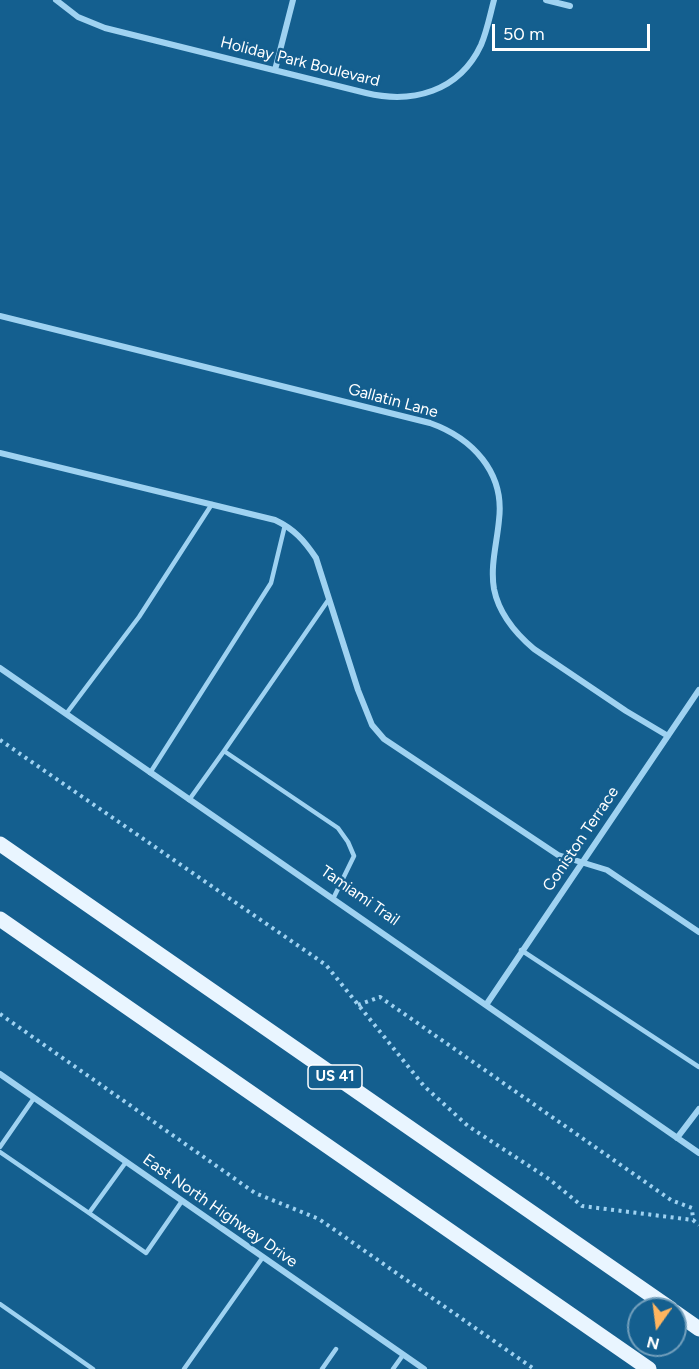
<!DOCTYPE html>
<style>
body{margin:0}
#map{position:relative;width:699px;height:1369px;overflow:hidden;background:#145f8f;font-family:Figtree,sans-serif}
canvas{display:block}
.north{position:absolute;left:627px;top:1297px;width:60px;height:60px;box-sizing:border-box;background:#145f8f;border:2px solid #729fbc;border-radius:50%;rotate:194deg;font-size:16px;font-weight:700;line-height:24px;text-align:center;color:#fff}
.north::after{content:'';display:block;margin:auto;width:21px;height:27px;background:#ffb55f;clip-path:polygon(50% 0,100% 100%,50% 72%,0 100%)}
.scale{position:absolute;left:492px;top:24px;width:158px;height:27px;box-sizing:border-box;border:3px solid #fff;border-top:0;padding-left:8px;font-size:18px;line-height:21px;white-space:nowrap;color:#fff;-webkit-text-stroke:4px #145f8f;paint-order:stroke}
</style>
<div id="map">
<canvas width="699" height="1369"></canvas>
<div class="north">N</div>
<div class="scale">50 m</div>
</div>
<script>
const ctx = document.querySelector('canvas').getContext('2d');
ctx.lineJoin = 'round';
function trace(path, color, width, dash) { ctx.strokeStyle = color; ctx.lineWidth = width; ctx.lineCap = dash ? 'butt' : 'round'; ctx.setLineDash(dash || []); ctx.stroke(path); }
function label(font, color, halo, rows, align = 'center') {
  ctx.font = font + ' Figtree,sans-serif'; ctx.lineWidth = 5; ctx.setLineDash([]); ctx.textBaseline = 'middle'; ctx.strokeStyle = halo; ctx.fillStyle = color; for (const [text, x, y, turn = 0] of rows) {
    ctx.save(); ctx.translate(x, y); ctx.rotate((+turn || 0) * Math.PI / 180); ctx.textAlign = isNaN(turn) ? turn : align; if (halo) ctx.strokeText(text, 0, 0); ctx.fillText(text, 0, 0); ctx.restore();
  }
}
trace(new Path2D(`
 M0,740L326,965L424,1086L468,1126L549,1179L582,1206L693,1220L699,1225
 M358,1005L380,997L671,1200L692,1208L693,1220
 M0,1014L255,1193L319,1219L534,1369`), '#9fd2f1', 4, [3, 4.5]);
trace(new Path2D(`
 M329,599L224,751L338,828L348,842L354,856L333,899
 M66,714L139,617L212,504
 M150,773L271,583L285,525
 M189,800L224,751
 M521,950L699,1067
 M0,1147L34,1098
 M0,1152L89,1213L126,1162
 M89,1213L146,1253L182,1201
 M0,1304L93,1369
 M184,1369L263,1257
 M322,1369L336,1349
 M393,1369L403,1355`), '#9fd2f1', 4.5);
trace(new Path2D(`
 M56,0L78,17L105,28L366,93C412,104 459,92 481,45C487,31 490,15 494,0
 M546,0L570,6
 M275,70L293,0
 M0,316L430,423C472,438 505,472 499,520C497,543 490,566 494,589C499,614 515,633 534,649L626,711L668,736
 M0,453L275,520C294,529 304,540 316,558L358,690L372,725L384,739L558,855L607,870L699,932
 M0,668L699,1153
 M486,1005L699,690
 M0,1074L424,1369
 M677,1138L699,1109`), '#9fd2f1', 6);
trace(new Path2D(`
 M0,844L671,1309
 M0,919L649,1369
 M675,1312L699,1329`), '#e9f5ff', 15);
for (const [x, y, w] of [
 [335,1077,54]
]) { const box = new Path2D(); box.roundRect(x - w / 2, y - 12, w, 24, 4.5); ctx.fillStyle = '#145f8f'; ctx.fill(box); trace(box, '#fff', 1.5); }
label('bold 15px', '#fff', null, [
 ["US 41",335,1077]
]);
label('16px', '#fff', '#145f8f', [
 ["Holiday Park Boulevard",300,62,14],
 ["Gallatin Lane",393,401,15],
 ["Coniston Terrace",581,839,-56],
 ["Tamiami Trail",360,896,35],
 ["East North Highway Drive",220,1211,35]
]);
</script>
